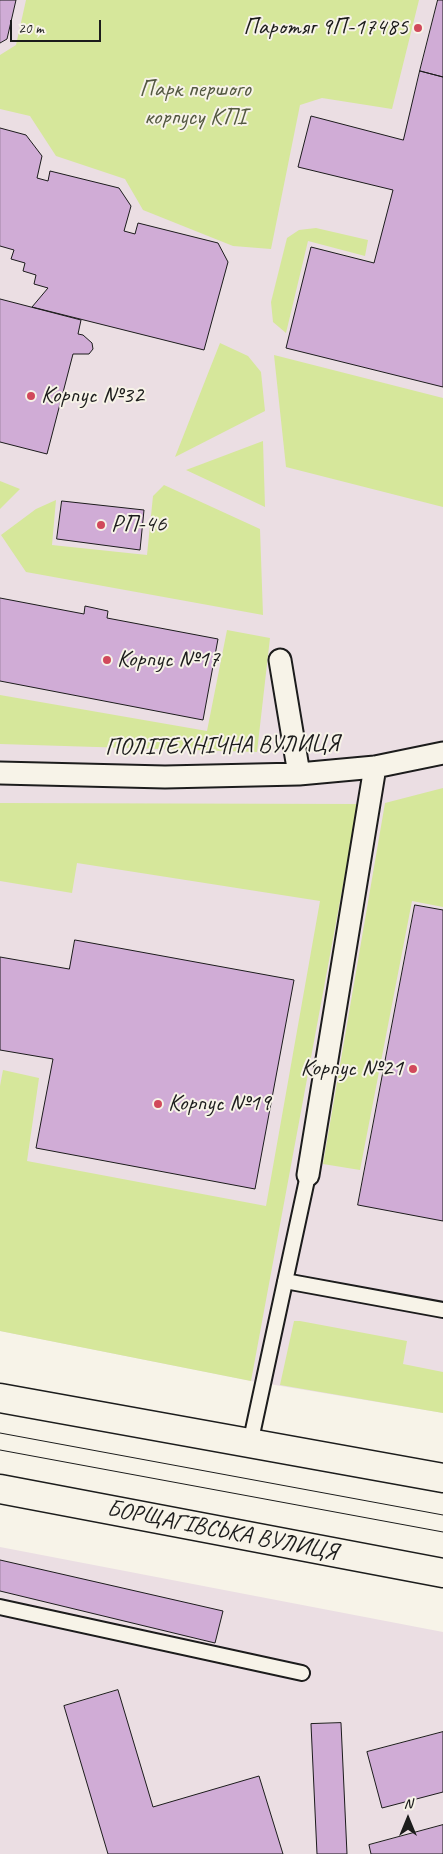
<!DOCTYPE html>
<meta charset="utf-8">
<style>
body{margin:0}
#map{position:relative;width:443px;height:1854px;overflow:hidden;background:#f7f3e8;font-family:Caveat,sans-serif}
canvas{display:block}
.north{position:absolute;left:383px;top:1794px;width:50px;height:50px;-webkit-text-stroke:4px #f7f3e8;paint-order:stroke;rotate:0deg;font-size:14px;font-weight:700;line-height:20px;text-align:center;color:#1c1c1c}
.north::after{content:'';display:block;margin:auto;width:18px;height:22px;background:#1c1c1c;clip-path:polygon(50% 0,100% 100%,50% 72%,0 100%)}
.scale{position:absolute;left:10px;top:20px;width:91px;height:22px;box-sizing:border-box;border:2px solid #1c1c1c;border-top:0;padding-left:6px;font-size:15px;line-height:18px;white-space:nowrap;color:#1c1c1c;-webkit-text-stroke:4px #f7f3e8;paint-order:stroke}
</style>
<div id="map">
<canvas width="443" height="1854"></canvas>
<div class="north">N</div>
<div class="scale">20 m</div>
</div>
<script>
const ctx = document.querySelector('canvas').getContext('2d');
ctx.lineJoin = 'round';
function fillPath(path, color) { ctx.fillStyle = color; ctx.fill(path, 'evenodd'); }
function trace(path, color, width, dash) { ctx.strokeStyle = color; ctx.lineWidth = width; ctx.lineCap = dash ? 'butt' : 'round'; ctx.setLineDash(dash || []); ctx.stroke(path); }
function label(font, color, halo, rows, align = 'center') {
  ctx.font = font + ' Caveat,sans-serif'; ctx.lineWidth = 4; ctx.setLineDash([]); ctx.textBaseline = 'middle'; ctx.strokeStyle = halo; ctx.fillStyle = color; for (const [text, x, y, turn = 0] of rows) {
    ctx.save(); ctx.translate(x, y); ctx.rotate((+turn || 0) * Math.PI / 180); ctx.textAlign = isNaN(turn) ? turn : align; if (halo) ctx.strokeText(text, 0, 0); ctx.fillText(text, 0, 0); ctx.restore();
  }
}
fillPath(new Path2D(`
 M0,0H443V1413L251,1381L0,1331Z
 M0,1547L443,1632V1854H0Z`), '#ebdee3');
fillPath(new Path2D(`
 M26,0H419L392,109L322,98L300,105L271,249L233,246L143,210L125,179L56,156L30,116L0,109V55L16,45Z
 M316,228L368,240L365,256L308,241L286,333L273,322L271,302L287,238L299,230Z
 M220,343L248,356L261,372L265,411L175,457Z
 M274,355L443,398V507L286,467Z
 M263,441L265,507L186,470Z
 M0,481L20,489L0,509Z
 M164,485L260,529L263,615L26,572L1,535L36,509L56,500L52,545L147,555L153,496Z
 M227,630L270,638L257,752L0,744V695L207,731Z
 M443,788V907L412,901L360,1170L323,1164L385,803Z
 M0,803L358,804L251,1381L0,1331V1086L3,1070L39,1078L27,1161L266,1206L320,901L77,863L72,893L0,881Z
 M294,1321H300L407,1341L403,1364L443,1372V1413L280,1385Z`), '#d6e79b');
const building = new Path2D(`
 M0,0H16L7,39L0,43Z
 M438,0H443V77L420,71Z
 M420,71L443,77V387L286,348L311,247L374,263L393,190L298,167L311,116L403,140Z
 M0,128L26,135L42,156L37,178L48,181L50,171L119,188L131,206L124,231L135,234L138,223L218,243L228,262L204,350L32,307L48,288L34,284L36,275L23,271L25,263L11,259L14,250L0,246Z
 M0,299L81,320L78,334L83,335L92,343L93,349L89,354H73L47,454L0,442Z
 M62,501L144,510L140,550L57,539Z
 M0,598L84,614L85,606L108,611L107,618L218,639L203,720L0,681Z
 M415,905L443,910V1221L358,1205Z
 M75,940L294,980L255,1189L36,1148L53,1059L0,1050V957L69,969Z
 M0,1560L223,1611L215,1643L0,1591Z
 M118,1690L153,1807L259,1776L283,1854H108L64,1706Z
 M341,1723L347,1854H317L311,1724Z
 M443,1732V1792L382,1808L367,1752Z
 M443,1825V1854H371L369,1845Z`);
fillPath(building, '#d0acd6');
trace(building, '#1c1c1c', 1);
const service = new Path2D(`
 M285,1281L443,1310
 M250,1444L308,1175
 M0,1607L302,1673`);
const pedestrian = new Path2D(`
 M280,660L299,774
 M0,773L165,777L299,774L375,767L443,753
 M308,1175L375,767`);
const primary = new Path2D(`
 M0,1398L443,1478
 M0,1489L443,1573`);
trace(service, '#1c1c1c', 18);
trace(pedestrian, '#1c1c1c', 25);
trace(primary, '#1c1c1c', 31);
trace(service, '#f7f3e8', 14);
trace(pedestrian, '#f7f3e8', 21);
trace(primary, '#f7f3e8', 28);
trace(new Path2D(`
 M0,1433L443,1515
 M0,1450L443,1532`), '#1c1c1c', 1);
for (const [x, y, r, color] of [
 [418,28,5,"#d1495b"],
 [31,396,5,"#d1495b"],
 [101,525,5,"#d1495b"],
 [107,660,5,"#d1495b"],
 [413,1069,5,"#d1495b"],
 [158,1104,5,"#d1495b"]
]) { const dot = new Path2D(); dot.arc(x, y, r, 0, 2 * Math.PI); ctx.fillStyle = color; ctx.fill(dot); trace(dot, '#f7f3e8', 2); }
label('24px', '#1c1c1c', '#f7f3e8', [
 ["Паротяг 9П-17485",408,28,"right"],
 ["Корпус №32",41,396],
 ["РП-46",111,525],
 ["Корпус №17",117,660],
 ["Корпус №21",403,1069,"right"],
 ["Корпус №19",168,1104]
], 'left');
label('24px', '#545942', '#f7f3e8', [
 ["Парк першого",195,90],
 ["корпусу КПІ",195,118]
]);
label('24px', '#1c1c1c', '#f7f3e8', [
 ["ПОЛІТЕХНІЧНА ВУЛИЦЯ",222,746,-1],
 ["БОРЩАГІВСЬКА ВУЛИЦЯ",222,1531,11]
]);
</script>
